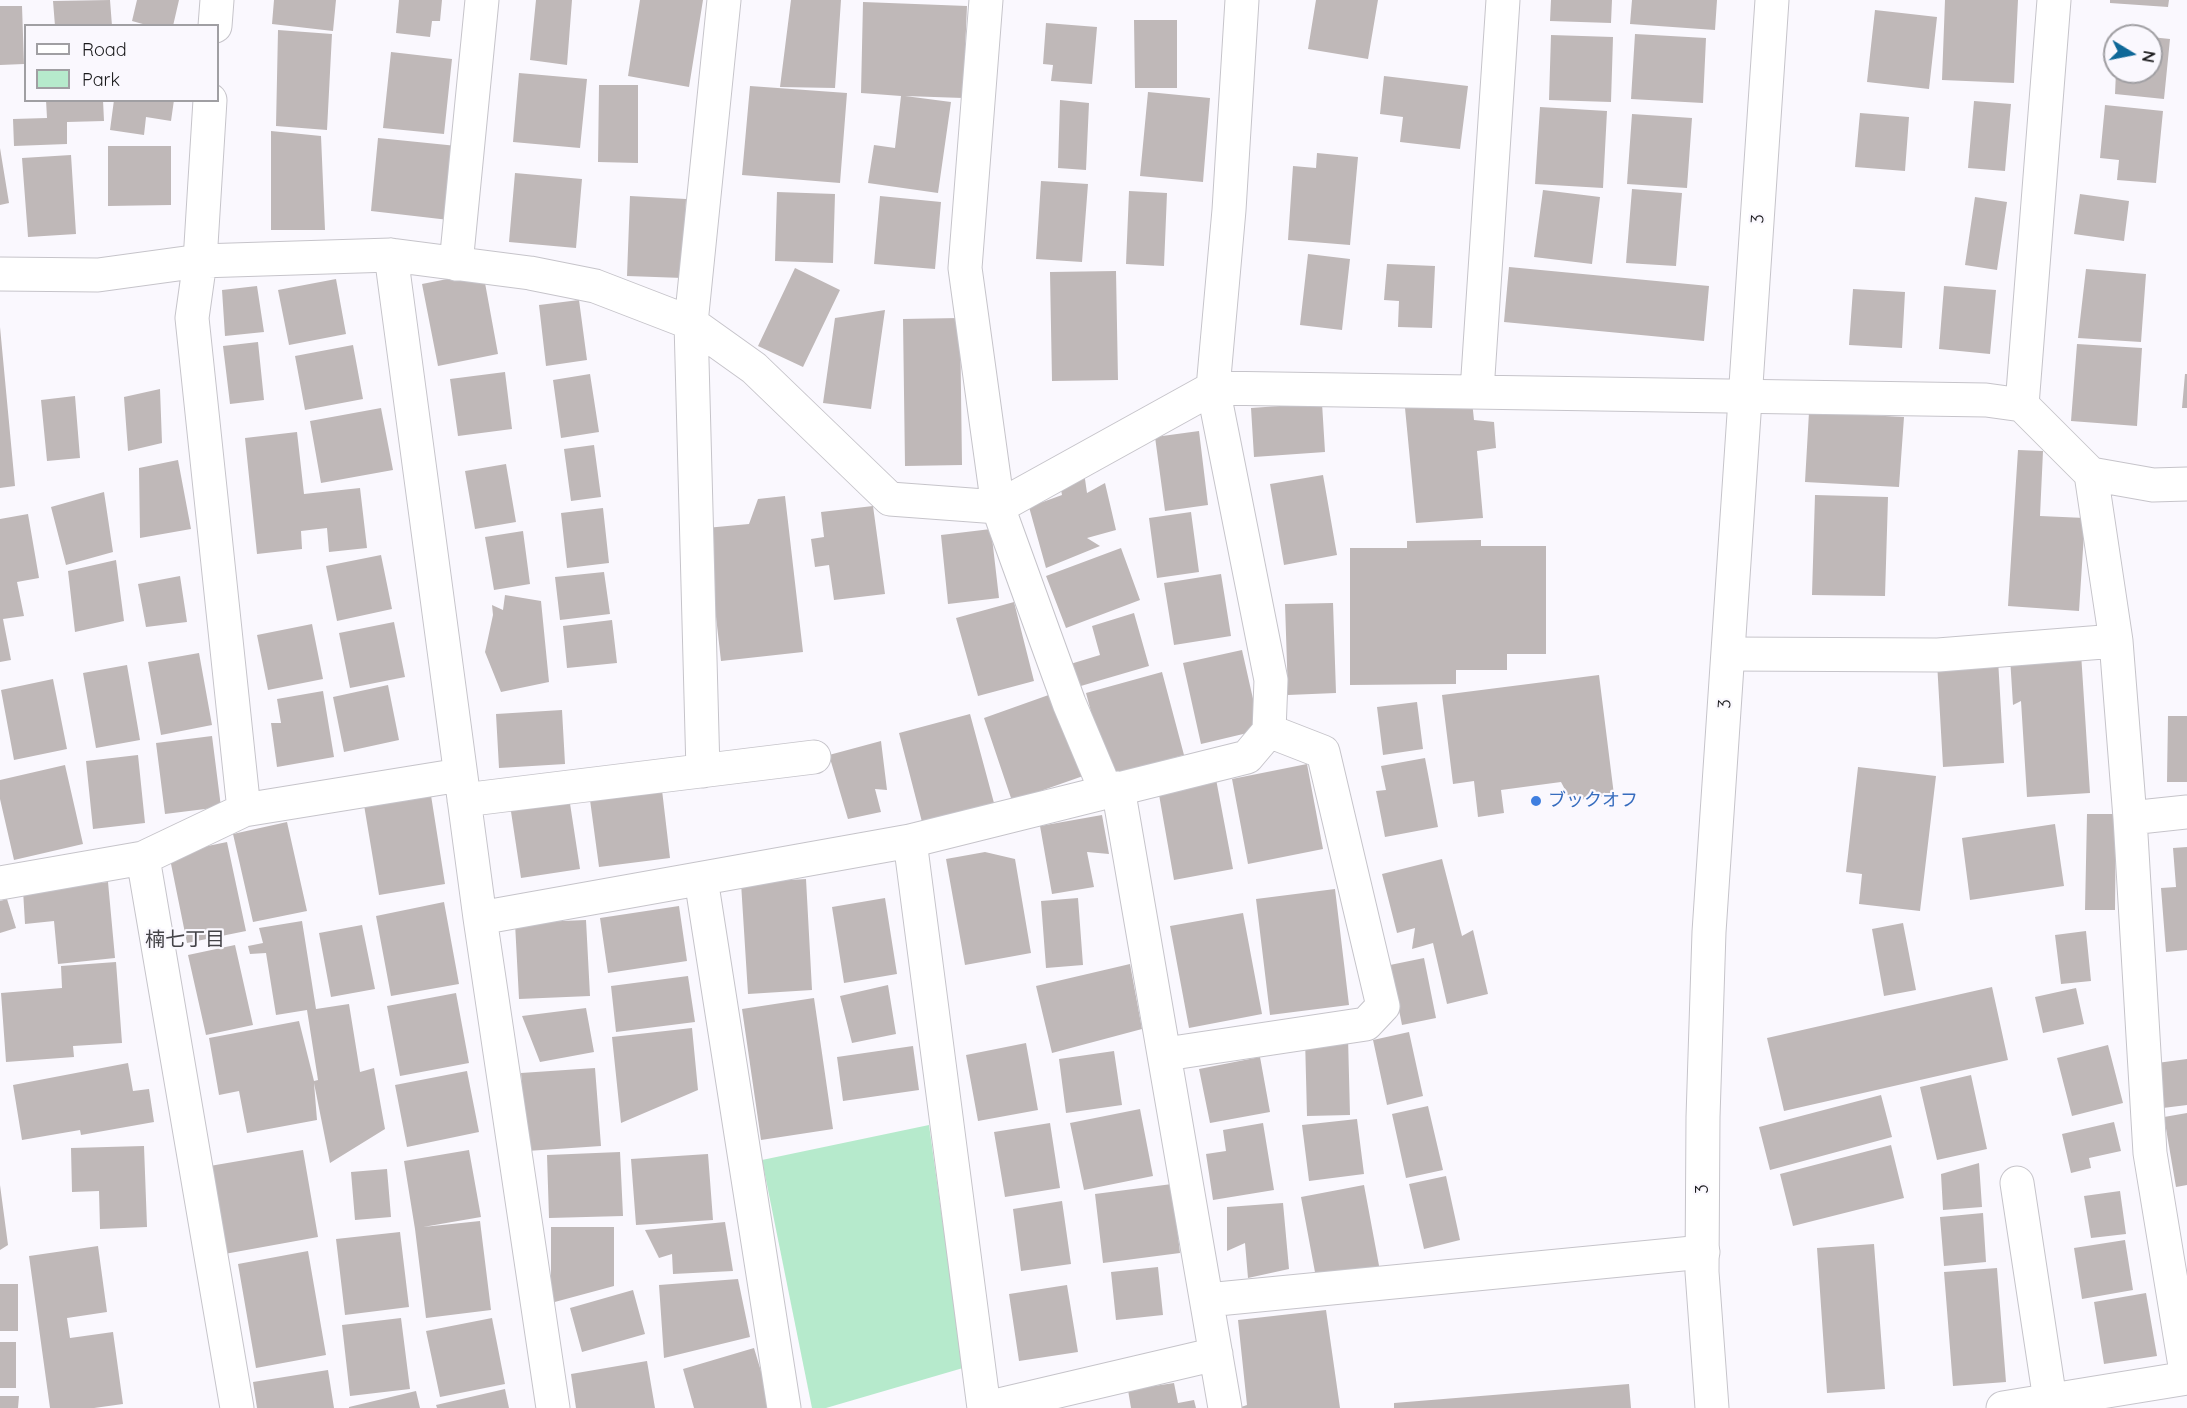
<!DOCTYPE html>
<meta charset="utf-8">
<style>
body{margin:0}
#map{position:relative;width:2187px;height:1408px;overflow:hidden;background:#faf8fe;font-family:Quicksand,sans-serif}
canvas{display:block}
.legend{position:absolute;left:24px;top:24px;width:195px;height:78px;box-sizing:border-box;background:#faf8fe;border:2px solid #a09fa3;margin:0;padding:8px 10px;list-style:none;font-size:18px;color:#19191b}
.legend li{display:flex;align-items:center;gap:12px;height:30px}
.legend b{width:30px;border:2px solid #a09fa3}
.north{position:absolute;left:2103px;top:24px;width:60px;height:60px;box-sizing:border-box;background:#faf8fe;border:2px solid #a09fa3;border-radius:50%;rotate:100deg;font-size:16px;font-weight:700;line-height:24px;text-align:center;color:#19191b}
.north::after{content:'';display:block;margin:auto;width:21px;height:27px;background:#0e6898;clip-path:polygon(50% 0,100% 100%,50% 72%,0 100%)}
</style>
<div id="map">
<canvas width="2187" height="1408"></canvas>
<ul class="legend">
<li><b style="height:8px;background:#fff"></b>Road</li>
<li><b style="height:16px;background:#b6eacc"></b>Park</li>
</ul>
<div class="north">N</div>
</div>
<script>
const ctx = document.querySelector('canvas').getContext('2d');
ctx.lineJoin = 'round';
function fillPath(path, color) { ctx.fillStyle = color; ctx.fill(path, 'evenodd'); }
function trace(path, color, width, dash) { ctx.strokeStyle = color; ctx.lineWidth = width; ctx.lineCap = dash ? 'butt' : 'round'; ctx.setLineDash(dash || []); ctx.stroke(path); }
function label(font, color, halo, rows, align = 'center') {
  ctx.font = font + ' Quicksand,"Noto Sans JP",sans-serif'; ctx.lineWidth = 4.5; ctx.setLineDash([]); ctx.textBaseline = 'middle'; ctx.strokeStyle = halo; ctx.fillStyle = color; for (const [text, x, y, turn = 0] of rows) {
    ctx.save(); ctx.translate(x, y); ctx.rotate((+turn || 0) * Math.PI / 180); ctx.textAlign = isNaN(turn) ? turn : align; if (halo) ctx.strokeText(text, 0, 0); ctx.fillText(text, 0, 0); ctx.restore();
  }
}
fillPath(new Path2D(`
 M929,1125L963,1368L826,1408H812L762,1160Z`), '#b6eacc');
fillPath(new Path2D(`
 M110,0L112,26H55L53,1Z
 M137,0H179L173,26H150L132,21Z
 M274,0H336L333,31L272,24Z
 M399,0H442L440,21H432L430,37L396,33Z
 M536,0H572L567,65L530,60Z
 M640,0H703L689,87L628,76Z
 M791,0H841L835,88L780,87Z
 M1316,0H1378L1368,59L1308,49Z
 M1551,0H1612L1611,23L1550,21Z
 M1632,0H1717L1715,30L1630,24Z
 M1945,0H2018L2014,83L1942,80Z
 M2110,0H2169L2168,7L2110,3Z
 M863,2L967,6L963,98L905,96L951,102L938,193L868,183L874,145L895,148L901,96L861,93Z
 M0,6H22L24,64L0,65Z
 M1875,10L1937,17L1929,89L1867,82Z
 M1134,20H1177V88H1135Z
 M1046,23L1097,27L1092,84L1051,81L1053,65L1043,64Z
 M278,30L332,34L327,130L276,126Z
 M1635,34L1706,38L1703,103L1631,99Z
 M1551,35L1613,37L1611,102L1549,100Z
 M2151,37L2170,39L2164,99L2115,94L2116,72H2151Z
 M391,52L452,59L444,134L383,128Z
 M519,73L587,79L580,148L513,142Z
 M1384,76L1468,86L1460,149L1400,142L1403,117L1380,114Z
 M599,85H638V163L598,162Z
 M750,86L847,93L840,183L742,175Z
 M1148,92L1210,98L1203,182L1140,176Z
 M46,100H103L104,121L67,122V144L14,146L13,119L47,118Z
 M114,100H174L171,121L146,117L144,135L110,130Z
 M1060,100L1089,103L1086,170L1058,168Z
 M1974,101L2011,104L2005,171L1968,168Z
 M2105,105L2163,111L2156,183L2117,180L2119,160L2100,158Z
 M1540,107L1607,111L1603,188L1535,184Z
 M1860,113L1909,117L1905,171L1855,167Z
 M1632,114L1692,118L1687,188L1627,184Z
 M271,131L321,136L325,230H271Z
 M378,138L457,146L449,220L371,211Z
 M108,146H171V205L108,206Z
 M0,148L9,203L0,205Z
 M1317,153L1358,157L1350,245L1288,240L1293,166L1316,168Z
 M71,155L76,234L28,237L22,158Z
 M515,173L582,179L576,248L509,242Z
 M1041,181L1088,184L1082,262L1036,259Z
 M1632,189L1682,193L1676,266L1626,263Z
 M1543,190L1600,197L1592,264L1534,257Z
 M1129,191L1167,193L1164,266L1126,264Z
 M777,192L835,194L833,263L775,261Z
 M2080,194L2129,201L2124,241L2074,234Z
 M630,196L686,199L683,278L627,276Z
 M880,196L941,202L935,269L874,264Z
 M1975,197L2007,202L1997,270L1965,265Z
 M1308,254L1350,259L1342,330L1300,325Z
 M1387,264L1435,266L1432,328L1398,327L1399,301L1384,300Z
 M1509,267L1709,286L1704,341L1504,322Z
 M795,268L840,290L803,367L758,346Z
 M2086,269L2146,274L2141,342L2078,338Z
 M1116,271L1118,380L1052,381L1050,272Z
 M483,272L498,354L438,366L422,284Z
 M336,279L346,334L289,345L278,290Z
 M257,286L264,332L225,336L222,290Z
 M1944,286L1996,290L1990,354L1939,349Z
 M1853,289L1905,292L1902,348L1849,345Z
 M579,300L587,360L546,366L539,305Z
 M885,310L871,409L823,403L835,318Z
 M960,318L962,465L905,466L903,319Z
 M0,327L15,486L0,488Z
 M258,342L264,400L230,404L223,346Z
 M2077,344L2142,348L2137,426L2071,421Z
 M353,345L363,399L305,410L295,356Z
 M505,372L512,429L458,436L450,379Z
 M590,374L599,432L561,438L553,380Z
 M2185,374H2187V408H2182Z
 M160,389L162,443L128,451L124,397Z
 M75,396L80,458L47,461L41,400Z
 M1472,401L1474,420L1494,422L1496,448L1477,451L1483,518L1416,523L1405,408Z
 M1322,403L1325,452L1254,457L1251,408Z
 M381,408L393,470L321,483L310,421Z
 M1809,412L1904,417L1899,487L1805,482Z
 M1199,431L1208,505L1165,511L1155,437Z
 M297,432L304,494L360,488L367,548L329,552L327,528L301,531L302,549L257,554L245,438Z
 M594,445L601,497L571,501L564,449Z
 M2018,450L2043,451L2040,516L2085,518L2079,611L2008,606Z
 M178,460L191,529L140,538L139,468Z
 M506,464L516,522L475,529L465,471Z
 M1084,472L1087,493L1105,483L1116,530L1087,538L1100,546L1046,568L1029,507L1062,495L1059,479Z
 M1323,475L1337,555L1284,565L1270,484Z
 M104,492L113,552L66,565L51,507Z
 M1815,495L1888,497L1885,596L1812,595Z
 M785,496L803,652L721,661L706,528L749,524L758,499Z
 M873,506L885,594L834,600L829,565L815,567L811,539L824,537L821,512Z
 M603,508L609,563L567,568L561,513Z
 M1191,512L1199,572L1157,578L1149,518Z
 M28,514L39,578L17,582L24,616L3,619L11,660L0,662V519Z
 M991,529L999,598L948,604L941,535Z
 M523,531L530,584L494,590L485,537Z
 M1481,540V546H1546V654H1507V670H1456V684L1350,685V548H1407V541Z
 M1121,548L1140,600L1066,628L1046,576Z
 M381,555L392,609L337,621L326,566Z
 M116,560L124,621L75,632L68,571Z
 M604,572L610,614L560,620L555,577Z
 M1221,574L1231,636L1174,645L1164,583Z
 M180,576L187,622L146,627L138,584Z
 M505,595L541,601L549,682L501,692L485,652L493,615L492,605L503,610Z
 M1014,602L1034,681L978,696L956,618Z
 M1333,603L1336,693L1288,695L1285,604Z
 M1134,613L1149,666L1074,688L1067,665L1100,655L1092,626Z
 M612,620L617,663L567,668L563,626Z
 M394,622L405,677L350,688L339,633Z
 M312,624L323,679L268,690L257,635Z
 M1242,650L1260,730L1201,744L1183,663Z
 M199,653L212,725L161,735L148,662Z
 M2081,653L2090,793L2027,797L2021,701L2013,705L2010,657Z
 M1998,659L2004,763L1943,767L1937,662Z
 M127,665L140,740L96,748L83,673Z
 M1162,672L1184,755L1108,775L1086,693Z
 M1599,675L1614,795L1571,801L1561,782L1501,790L1504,813L1478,817L1474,781L1453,784L1442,695Z
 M53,679L67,749L14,760L1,690Z
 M388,685L399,740L344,752L333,697Z
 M323,691L334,757L277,767L271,723H281L277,699Z
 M1057,692L1086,775L1012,801L984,718Z
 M1417,702L1423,749L1383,755L1377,707Z
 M562,710L565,764L499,768L496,714Z
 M970,714L994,803L922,822L899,733Z
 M2168,716H2187V782H2167Z
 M212,736L221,807L165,814L156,743Z
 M881,741L887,790L875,789L881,812L848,819L829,755Z
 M138,755L145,823L93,829L86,761Z
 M1425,758L1438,827L1385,837L1376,791L1386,790L1381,766Z
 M1307,764L1323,849L1248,864L1232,779Z
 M65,765L83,844L14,860L0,799V780Z
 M1858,767L1936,776L1920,911L1859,904L1862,874L1846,872Z
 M1216,779L1233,869L1174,880L1158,789Z
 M430,789L445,884L379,895L363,799Z
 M662,790L670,858L599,867L590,800Z
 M569,797L580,869L521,878L510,805Z
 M2087,814H2116L2115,910H2085Z
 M1102,815L1109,854L1087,852L1094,887L1052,894L1040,826Z
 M287,822L307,911L253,922L233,834Z
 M2055,824L2064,886L1970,900L1962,838Z
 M227,842L246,931L187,943L169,854Z
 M2187,847V950L2166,952L2161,888L2176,887L2173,848Z
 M985,852L1015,859L1031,953L965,965L946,859Z
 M1442,859L1462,936L1473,930L1488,994L1447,1004L1433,943L1412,949L1415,928L1397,933L1382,874Z
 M806,879L812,990L748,994L741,883Z
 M108,882L115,958L58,964L54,921L25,924L23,890Z
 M1335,889L1349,1005L1270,1015L1256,899Z
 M885,898L897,974L844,983L832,907Z
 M1078,898L1083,965L1046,968L1041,901Z
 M7,899L16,928L0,933V901Z
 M444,902L459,984L391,996L376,916Z
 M679,906L687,961L608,973L600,918Z
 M1243,913L1262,1014L1189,1028L1170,926Z
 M586,920L590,996L519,999L515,923Z
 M302,921L316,1009L349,1004L360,1072L374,1068L385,1129L330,1163L314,1083L317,1120L247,1133L239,1091L219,1095L209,1038L299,1021L314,1081L318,1080L307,1010L276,1015L266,953L250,954L248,946L263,943L259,928Z
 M1903,923L1916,990L1884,996L1872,929Z
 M362,925L375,989L331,997L319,933Z
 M2086,931L2091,981L2061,984L2055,935Z
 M235,945L253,1025L206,1035L188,955Z
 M1424,958L1436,1018L1402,1025L1390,965Z
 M116,962L122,1043L73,1046L74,1057L6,1062L1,993L62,988L61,966Z
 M1130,964L1142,1029L1052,1053L1036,986Z
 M688,976L695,1022L616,1032L611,986Z
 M888,985L896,1034L852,1043L840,996Z
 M1992,987L2008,1060L1784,1111L1767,1038Z
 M2076,988L2084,1024L2043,1033L2035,997Z
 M456,993L469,1063L400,1076L387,1006Z
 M814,998L833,1129L761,1140L742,1009Z
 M586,1008L594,1052L540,1062L522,1016Z
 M692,1028L698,1090L621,1123L612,1037Z
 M1409,1032L1423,1096L1387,1105L1373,1040Z
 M1348,1037L1350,1115L1307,1116L1305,1038Z
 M1026,1043L1038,1110L978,1121L966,1055Z
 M2108,1045L2123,1103L2072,1116L2057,1058Z
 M913,1046L919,1090L843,1101L837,1057Z
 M1114,1051L1122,1105L1066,1113L1059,1059Z
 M1260,1057L1270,1112L1210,1123L1199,1069Z
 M2187,1059V1105L2163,1108L2157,1063Z
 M128,1063L133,1091L149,1089L154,1122L81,1135L80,1130L22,1140L13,1085Z
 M595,1068L601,1146L527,1151L521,1073Z
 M467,1071L479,1132L407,1147L395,1085Z
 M1971,1075L1987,1149L1937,1160L1920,1087Z
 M1881,1095L1892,1137L1770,1170L1759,1127Z
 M1428,1106L1443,1170L1406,1178L1392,1114Z
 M1140,1109L1153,1176L1084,1190L1070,1123Z
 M2187,1113V1185L2176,1187L2164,1117Z
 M1357,1119L1364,1174L1309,1181L1302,1125Z
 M2114,1122L2121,1151L2089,1158L2091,1168L2071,1173L2062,1134Z
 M1050,1123L1060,1188L1005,1197L994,1132Z
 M1263,1123L1274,1190L1213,1200L1206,1154L1226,1151L1223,1130Z
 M1891,1145L1904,1198L1793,1226L1780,1174Z
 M144,1146L147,1227L100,1229L99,1191L72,1192L71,1148Z
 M303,1150L318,1237L219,1255L204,1167Z
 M469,1150L481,1217L423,1227L480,1221L491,1310L426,1318L415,1229L404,1161Z
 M620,1152L623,1216L549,1218L547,1155Z
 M708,1154L713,1220L636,1225L631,1159Z
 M1979,1163L1982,1207L1943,1210L1941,1174Z
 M387,1169L391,1217L355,1220L351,1172Z
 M1446,1176L1460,1240L1424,1249L1409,1184Z
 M1172,1184L1180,1253L1103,1263L1095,1194Z
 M0,1185L8,1245L0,1250Z
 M1364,1185L1380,1271L1317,1283L1301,1197Z
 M2120,1191L2126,1234L2091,1238L2084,1196Z
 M1062,1201L1071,1264L1021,1271L1013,1209Z
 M1283,1203L1289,1269L1248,1278L1245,1243L1227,1251V1207Z
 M1983,1213L1986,1262L1944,1266L1940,1217Z
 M725,1222L733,1271L673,1274L672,1254L659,1258L645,1230Z
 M551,1227H614V1286L551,1303Z
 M400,1232L409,1307L345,1315L336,1239Z
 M2125,1240L2133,1290L2082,1299L2074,1248Z
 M1874,1244L1885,1389L1827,1393L1817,1248Z
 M98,1246L107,1312L67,1318L70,1338L113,1332L123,1404L94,1408H50L29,1256Z
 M308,1251L326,1355L256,1368L238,1264Z
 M1158,1267L1163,1315L1116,1320L1111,1272Z
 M1997,1268L2006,1382L1953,1386L1944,1272Z
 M738,1279L750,1337L664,1358L659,1285Z
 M0,1284H18V1331H0Z
 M1067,1285L1078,1352L1019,1361L1009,1294Z
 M633,1290L645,1334L582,1352L570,1308Z
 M2146,1293L2157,1356L2104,1364L2094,1302Z
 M1326,1310L1340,1408H1238L1247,1405L1238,1320Z
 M401,1318L410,1389L350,1396L342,1325Z
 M492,1318L505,1384L440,1397L426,1331Z
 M0,1342H16V1388H0Z
 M754,1348L772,1408H694L683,1369Z
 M647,1361L655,1408H576L571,1374Z
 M328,1370L334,1408H257L253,1382Z
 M1174,1383L1178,1403L1194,1400L1196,1408H1131L1128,1390Z
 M1629,1384L1631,1408H1394V1403Z
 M505,1389L509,1408H437L436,1405Z
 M416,1391L420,1408H349V1407Z
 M0,1396H19L18,1408H0Z`), '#bfb8b8');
const minor = new Path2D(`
 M986,0L965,268L998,507L1069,703L1106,791
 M391,255L480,918L553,1408
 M456,264L482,0
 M0,274L98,275L200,261L391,255L530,273L595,286L691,323L754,368L890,499L998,507L1213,388L1986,400L2022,405L2091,474L2153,485L2187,484
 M1477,391L1503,0
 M2022,405L2054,0
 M2091,474L2116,641L2130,818L2150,1153L2187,1378
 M1729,654L1938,655L2116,641
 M703,771L691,323L724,0
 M1118,788L1225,1408
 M464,800L814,757
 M244,810L460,775
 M2130,818L2187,812
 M910,841L984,1408
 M143,858L237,1408
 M701,879L784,1408
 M0,883L143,858L244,810L192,318L200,261
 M480,918L910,841L1247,757L1269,731L1271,680L1213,388L1229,210L1242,0
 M1166,1054L1366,1024L1383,1006L1323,752L1269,731
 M2017,1183L2050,1400
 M1207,1300L1703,1252
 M986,1408L1216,1354
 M2003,1408L2187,1378`);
const tertiary = new Path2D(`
 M215,26L217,0
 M200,261L210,100
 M1712,1408L1702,1272L1703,1117L1709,932L1772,0`);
trace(minor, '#c6c4ca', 35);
trace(tertiary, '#c6c4ca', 35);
trace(minor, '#fff', 33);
trace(tertiary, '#fff', 33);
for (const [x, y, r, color] of [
 [1536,801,6,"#3f7fe0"]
]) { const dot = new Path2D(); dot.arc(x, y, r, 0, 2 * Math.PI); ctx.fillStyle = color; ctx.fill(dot); trace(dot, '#faf8fe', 2); }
label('18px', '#19191b', '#faf8fe', [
 ["3",1758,219,-86],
 ["3",1725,704,-86],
 ["3",1703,1189,-90]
]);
label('18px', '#366cbe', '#faf8fe', [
 ["ブックオフ",1548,801]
], 'left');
label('20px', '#444348', '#faf8fe', [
 ["楠七丁目",185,940]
]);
</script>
